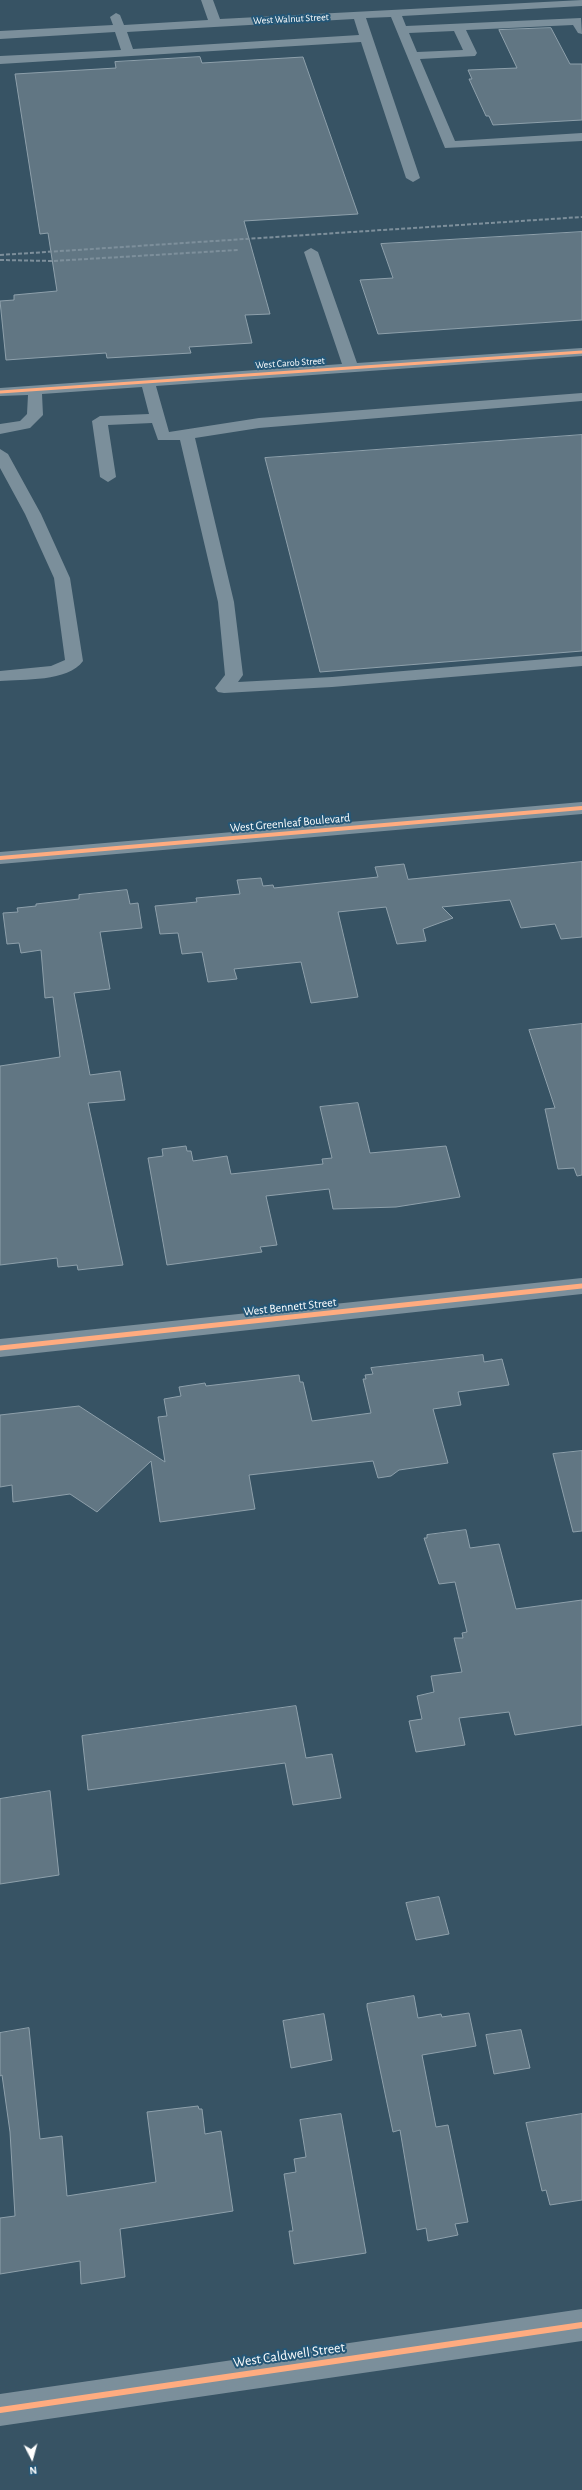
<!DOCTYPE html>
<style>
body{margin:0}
#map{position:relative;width:582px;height:2490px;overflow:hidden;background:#375364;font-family:"Alegreya Sans",sans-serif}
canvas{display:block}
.north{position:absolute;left:12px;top:2438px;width:40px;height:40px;-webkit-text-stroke:3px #245777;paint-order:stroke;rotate:174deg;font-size:11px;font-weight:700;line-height:16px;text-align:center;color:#fff}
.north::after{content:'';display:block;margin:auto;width:14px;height:18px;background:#fff;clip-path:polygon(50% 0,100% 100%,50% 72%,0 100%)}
</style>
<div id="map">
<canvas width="582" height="2490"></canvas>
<div class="north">N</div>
</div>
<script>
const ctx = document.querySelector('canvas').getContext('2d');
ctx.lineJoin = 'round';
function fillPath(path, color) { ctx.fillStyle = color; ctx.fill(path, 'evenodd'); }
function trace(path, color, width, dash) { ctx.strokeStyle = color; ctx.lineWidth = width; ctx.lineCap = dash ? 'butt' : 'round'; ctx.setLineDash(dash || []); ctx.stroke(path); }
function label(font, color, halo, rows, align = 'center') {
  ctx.font = font + ' "Alegreya Sans",sans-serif'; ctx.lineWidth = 4; ctx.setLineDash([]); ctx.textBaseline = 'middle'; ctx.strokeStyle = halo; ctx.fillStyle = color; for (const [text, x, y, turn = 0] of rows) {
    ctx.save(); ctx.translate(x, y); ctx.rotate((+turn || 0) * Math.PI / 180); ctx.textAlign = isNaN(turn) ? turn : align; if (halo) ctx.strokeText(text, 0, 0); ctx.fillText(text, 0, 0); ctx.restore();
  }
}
const building = new Path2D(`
 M551,28L570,64H582V120L493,125L489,116H486L469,79H472L468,70L517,68L499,30Z
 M200,57L202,63L303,57L358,214L244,221L270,314L245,315L252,343L189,347L191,353L107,358L106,353L6,360L0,301L14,300V295L57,291L48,233L40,234L15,74L116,68L115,62Z
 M582,232V320L378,334L360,280L393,278L381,244Z
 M582,435V651L320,672L265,458Z
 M582,862V937L561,939L555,924L521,928L510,900L442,907L453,918L423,929L426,941L397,944L386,907L338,912L358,997L311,1003L301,962L234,969L237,979L208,982L202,952L182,954L178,933L160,934L155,906L197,902L196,898L240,894L237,880L261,878L263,886L273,885L274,888L378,877L375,867L404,864L408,879Z
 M127,890L130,904L138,903L142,928L100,932L110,989L74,993L90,1075L120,1071L125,1100L88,1103L123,1265L78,1270L77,1265L58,1267L57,1258L0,1265V1066L60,1057L53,997L45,998L41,950L21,953L19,943L7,944L3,913L18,912L17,908L36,906V904L79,899V895Z
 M582,1024V1175L577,1176L574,1168L558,1169L545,1109L555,1108L529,1030Z
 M358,1103L370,1153L446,1146L460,1197L396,1207L333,1209L329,1189L266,1196L277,1245L260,1247L262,1252L167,1265L148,1158L163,1156L162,1149L186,1146L187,1151H191L193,1161L227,1156L231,1174L323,1164L322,1159L332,1158L320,1107Z
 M483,1355L484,1362L502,1359L509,1385L458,1392L461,1405L433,1409L448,1463L399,1470L391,1476L378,1478L373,1461L249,1475L255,1509L160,1522L151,1461L97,1512L70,1494L13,1502L12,1485L0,1487V1415L79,1406L165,1462L158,1417L167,1416L164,1399L181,1396L179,1387L205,1383L206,1386L299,1375L300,1382H303L312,1421L371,1413L363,1379H366L365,1375L373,1374L371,1368Z
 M582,1451V1531L573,1532L553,1454Z
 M466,1530L470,1548L499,1544L516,1609L582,1600V1725L515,1735L509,1712L459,1718L465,1745L416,1752L409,1721L422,1719L417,1696L434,1692L431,1676L462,1672L454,1638H463L462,1633L467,1632L455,1582L439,1584L424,1538H427V1535Z
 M296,1706L306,1758L332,1754L341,1798L293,1805L285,1763L88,1790L82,1736Z
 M50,1791L59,1875L0,1884V1799Z
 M439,1897L449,1934L416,1940L406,1903Z
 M414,1996L418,2018L441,2014L442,2017L469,2013L476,2046L422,2055L436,2127L448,2125L468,2222L455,2224L458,2235L428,2241L426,2228L417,2230L400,2130L393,2132L367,2007V2004Z
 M324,2014L332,2060L291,2068L283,2021Z
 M29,2028L40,2139L62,2136L67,2196L156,2182L147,2112L198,2106L199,2109H202L205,2134L221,2131L233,2211L120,2229L125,2277L81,2284L80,2261L0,2274V2218L15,2216L10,2132L2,2075L0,2076V2033Z
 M521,2030L530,2068L494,2074L486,2035Z
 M341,2114L366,2253L294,2264L289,2231H293L284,2174L296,2172L294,2159L306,2157L300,2120Z
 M582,2114V2200L550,2205L546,2190L542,2191L526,2123Z`);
fillPath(building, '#617683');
trace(building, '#8ea0ab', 1);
fillPath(new Path2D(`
 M201,0H213L220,19L582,0V6L402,16L406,26L581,18L582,34L578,33L573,25L466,30L477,53L475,56L420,59L455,141L582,133V141L445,148L391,17L366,18L420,178L413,182L406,178L361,42L0,64V56L121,50L115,32L0,39V31L113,25L110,17L116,13L120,15L124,25L208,20ZM354,19L359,35L133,49L127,32ZM454,31L463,50L417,52L409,33Z
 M311,248L318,252L357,363L582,348V356L156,386L169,432L259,418L582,393V401L259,428L195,438L234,602L243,675L238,682L332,677L582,656V666L332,687L224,693L218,692L215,688L225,675L218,602L180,440H158L152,423L108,425L116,477L108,482L100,477L92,421L100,416L149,414L142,387L42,394L43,415L30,428L0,434V424L20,421L27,414L28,395L0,396V388L342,364L304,252Z
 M0,449L8,454L41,514L70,578L83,661C68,682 23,679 0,681V671L51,666L65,660L54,578L25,514L0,468Z
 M582,802V814L0,864V852Z
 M582,1278V1294L0,1357V1339Z
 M582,2309V2341L0,2426V2394Z`), '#7b8f9b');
trace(new Path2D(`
 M0,255L582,217
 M0,260L53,261L238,250`), '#7d8f9b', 2, [4, 2]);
trace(new Path2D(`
 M0,392L582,352`), '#ffac80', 3);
trace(new Path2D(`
 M0,858L582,808`), '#ffac80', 4);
trace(new Path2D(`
 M0,1348L582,1286`), '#ffac80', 5);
trace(new Path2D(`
 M0,2410L582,2325`), '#ffac80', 6);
label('10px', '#fff', '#245777', [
 ["West Walnut Street",291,19,-3],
 ["West Carob Street",290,363,-4]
]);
label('12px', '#fff', '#245777', [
 ["West Greenleaf Boulevard",290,823,-5],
 ["West Bennett Street",290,1307,-6]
]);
label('14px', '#fff', '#245777', [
 ["West Caldwell Street",289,2355,-8]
]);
</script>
